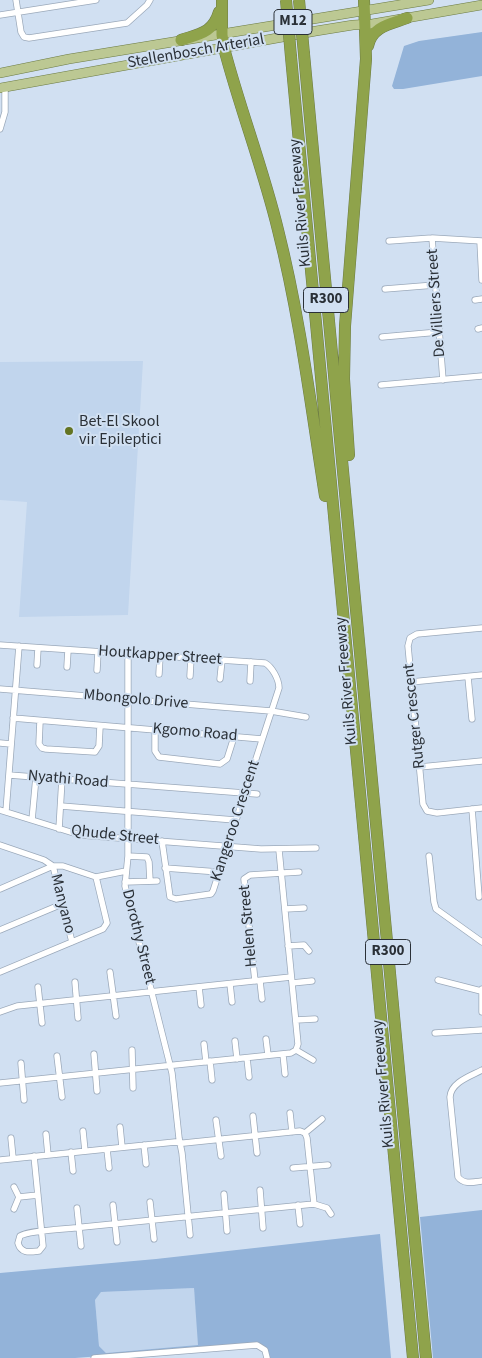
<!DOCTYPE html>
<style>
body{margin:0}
canvas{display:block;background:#d1e0f2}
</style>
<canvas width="482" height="1358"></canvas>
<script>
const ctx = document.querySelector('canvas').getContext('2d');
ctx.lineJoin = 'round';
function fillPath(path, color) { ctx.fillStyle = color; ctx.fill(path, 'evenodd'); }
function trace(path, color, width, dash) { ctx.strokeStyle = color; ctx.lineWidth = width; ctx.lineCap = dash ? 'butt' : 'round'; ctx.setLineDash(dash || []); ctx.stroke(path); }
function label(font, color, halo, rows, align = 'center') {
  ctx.font = font + ' "Source Sans 3",sans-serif'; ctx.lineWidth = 4; ctx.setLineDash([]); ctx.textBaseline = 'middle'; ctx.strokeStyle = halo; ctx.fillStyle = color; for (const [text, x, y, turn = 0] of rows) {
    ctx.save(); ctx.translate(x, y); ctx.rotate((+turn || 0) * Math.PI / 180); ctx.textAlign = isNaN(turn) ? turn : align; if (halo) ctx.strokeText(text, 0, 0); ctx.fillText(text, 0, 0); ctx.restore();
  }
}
fillPath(new Path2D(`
 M143,361L128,615L19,617L27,502L0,500V362Z
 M194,1288L199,1345L106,1353L99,1346L95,1300L101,1292Z`), '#c1d5ed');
fillPath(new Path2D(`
 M482,32V76L403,89H394L392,86L404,46L419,41Z
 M482,1210V1358H433L420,1217Z
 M380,1234L391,1358H269L256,1344L75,1358H0V1273L156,1259ZM194,1288L198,1345L106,1353L99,1346L95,1300L101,1292Z`), '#93b3d9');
const minor = new Path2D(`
 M16,0L21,32L24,37L29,38L127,23L147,5L150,0
 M0,15L96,0
 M0,129L5,112V87
 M389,241L432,238
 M480,241L482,280
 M385,289L435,285
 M475,300L482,299
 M478,329L482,328
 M382,337L439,332
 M443,380L432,238L482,241
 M381,385L482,376
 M482,628L417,634L410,638L408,646L423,804L427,811L437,813L482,808
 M0,645L265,663C272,667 279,679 279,688L213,891L211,894L176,899L170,897L162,841
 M128,654V856L125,886L172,1073L179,1138L182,1153L190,1235
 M37,665L38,648
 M67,667L68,650
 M97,670L98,652
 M159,674L160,656
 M190,676L191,658
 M468,677L472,719
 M220,679L222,660
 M250,681L251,662
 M411,682L482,675
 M0,689L271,711L306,717
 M13,718L262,739
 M40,721L39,744L42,748L46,749L95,752L99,746L100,726
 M155,730V751L159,757L220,764L227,759L234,737
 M0,743L11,744
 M420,767L482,761
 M9,775L257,794
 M61,806L235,820
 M472,809L479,897
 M0,810L80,835L261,849L316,848
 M6,811L19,646
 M32,820L36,777
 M59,829L62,779
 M0,845L44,860L53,866H63L96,877L107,923L103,929L0,972
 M279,850L298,1044L296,1050
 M128,856L147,857L149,862L150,881
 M429,856L434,902L436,909L482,942
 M165,868L219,872
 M96,877L126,871
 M125,882L157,881
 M0,889L53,866L72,942
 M285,909L304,908
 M0,930L62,904
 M288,946L304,945L309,951
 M110,972L116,1016
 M438,980L481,991
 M255,981L244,879L250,875L299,872
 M260,981L262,999
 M75,982L78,1018
 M292,983L312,981
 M230,984L232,1002
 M38,987L42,1023
 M199,987L201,1005
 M482,989V1012
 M0,1012L17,1006L291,977
 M296,1020L315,1019
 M435,1033L482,1030
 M266,1039L268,1055
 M235,1041L237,1059
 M204,1044L206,1062
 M132,1050L133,1088
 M94,1054L97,1091
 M283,1054L285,1074
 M57,1056L62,1097
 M247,1058L249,1077
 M210,1061L212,1080
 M21,1063L24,1100
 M482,1070C471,1076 451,1082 450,1097L458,1177C464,1185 474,1182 482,1181
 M0,1083L291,1053L296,1050L313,1060
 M290,1113L292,1132
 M253,1116L257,1153
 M216,1120L221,1156
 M120,1127L122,1147
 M83,1131L85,1151
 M305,1133L307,1138L314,1204
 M46,1134L48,1155
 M11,1138L13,1158
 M144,1145L146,1164
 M107,1149L109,1168
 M71,1152L73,1171
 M34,1156L43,1246L39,1251C30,1252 21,1254 18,1243L20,1236C29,1230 70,1229 83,1227C160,1219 237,1212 314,1204L327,1208L331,1214
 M0,1160L175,1142L184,1143L300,1131L305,1133L322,1119
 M293,1168L328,1165
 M14,1187L19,1197
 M260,1190L263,1228
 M224,1194L227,1231
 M150,1202L154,1239
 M113,1205L117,1242
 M298,1205L300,1224
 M77,1208L81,1246
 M14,1209L19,1197L38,1195
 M94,1358L257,1345L265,1350L267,1358`);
const primary = new Path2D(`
 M0,73L69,59L429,0
 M0,88L316,31L353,25L372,24L482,5`);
const motorway = new Path2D(`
 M222,0V35L224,48C240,109 263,168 278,230C300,317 311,407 325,496
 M181,40C199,34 213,33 219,12
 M368,46C372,26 391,24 407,18
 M304,54L426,1358
 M291,57L413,1358
 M349,455L344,379L345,326L366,59L364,0`);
trace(minor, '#9ba9ba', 7);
trace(primary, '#6c7b44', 10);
trace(motorway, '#6c7b44', 12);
trace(minor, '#fff', 5.5);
trace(primary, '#bcc893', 9);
trace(motorway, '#8fa34b', 11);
const motorwayBridge = new Path2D(`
 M286,0L291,57
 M299,0L304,54`);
trace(motorwayBridge, '#6c7b44', 12, []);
trace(motorwayBridge, '#8fa34b', 11);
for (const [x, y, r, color] of [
 [69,431,5,"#637422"]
]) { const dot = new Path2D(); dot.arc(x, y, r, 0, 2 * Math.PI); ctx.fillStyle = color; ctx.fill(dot); trace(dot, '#d1e0f2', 2); }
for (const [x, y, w] of [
 [293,22,38],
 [326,300,45],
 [388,952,45]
]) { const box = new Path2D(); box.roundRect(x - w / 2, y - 12.5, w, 25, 4); ctx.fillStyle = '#d1e0f2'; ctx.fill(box); trace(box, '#2a3037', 1); }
label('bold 15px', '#2a3037', null, [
 ["M12",293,22],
 ["R300",326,300],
 ["R300",388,952]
]);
label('16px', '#2a3037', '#d1e0f2', [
 ["Stellenbosch Arterial",196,52,-10],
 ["Kuils River Freeway",301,203,-95],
 ["De Villiers Street",437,303,-94],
 ["Houtkapper Street",160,656,4],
 ["Kuils River Freeway",347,681,-95],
 ["Mbongolo Drive",136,700,5],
 ["Rutger Crescent",415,716,-96],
 ["Kgomo Road",195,733,5],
 ["Nyathi Road",68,780,5],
 ["Kangeroo Crescent",236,821,-72],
 ["Qhude Street",115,836,6],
 ["Manyano",62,904,76],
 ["Helen Street",249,926,-95],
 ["Dorothy Street",138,937,76],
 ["Kuils River Freeway",384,1084,-95]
]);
label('16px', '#2a3037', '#d1e0f2', [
 ["Bet-El Skool",79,422],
 ["vir Epileptici",79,440]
], 'left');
</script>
